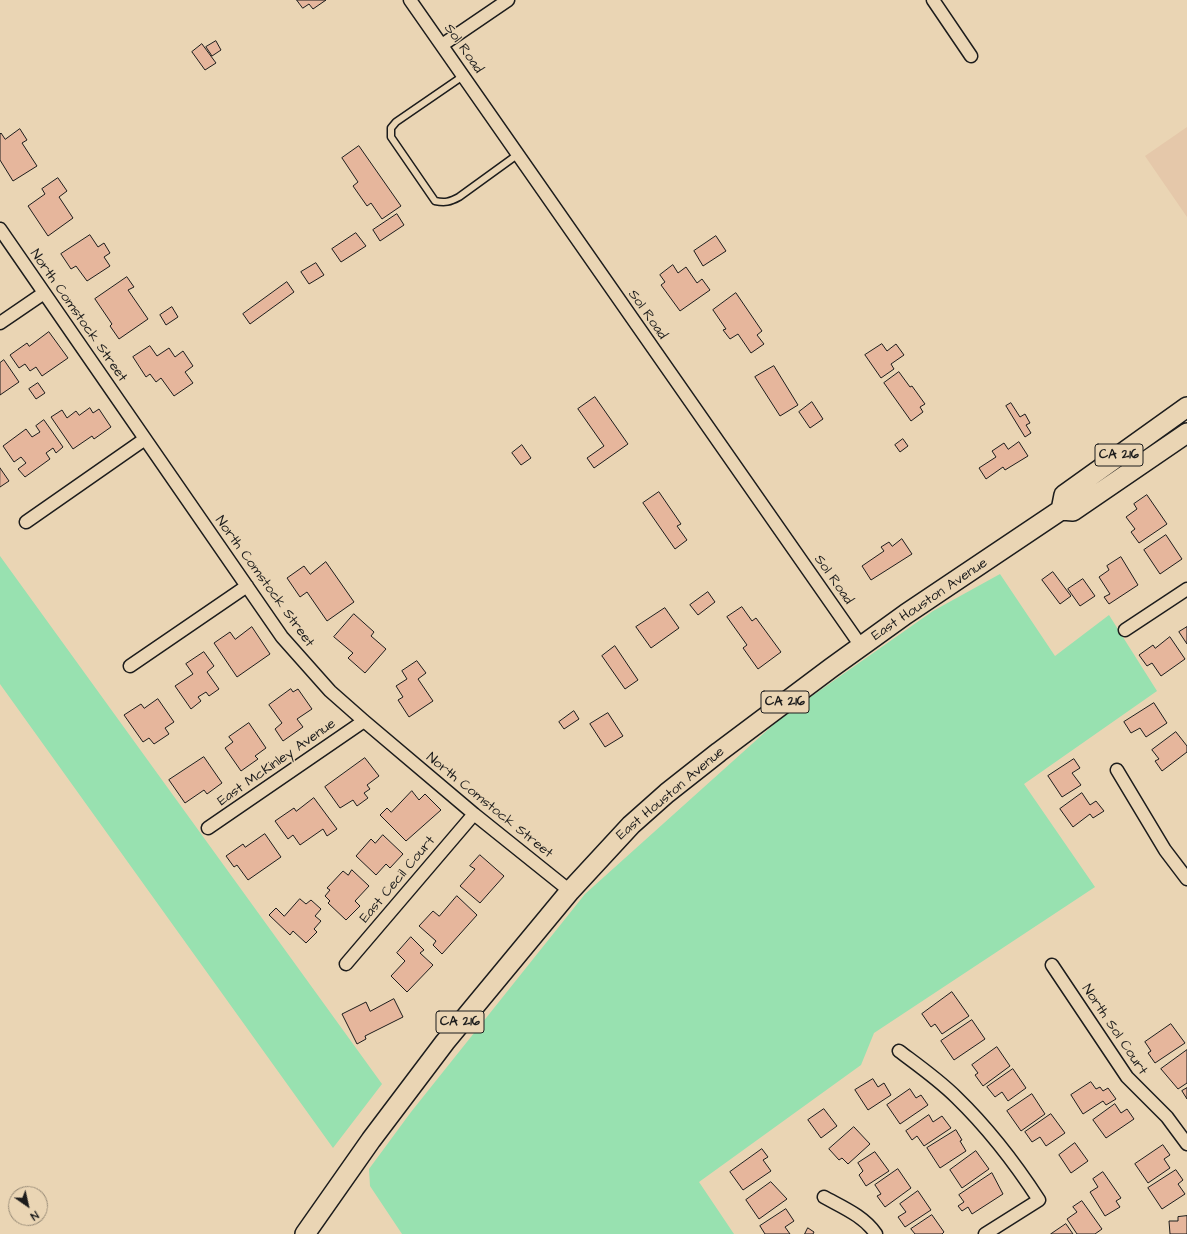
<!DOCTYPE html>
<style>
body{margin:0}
#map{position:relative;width:1187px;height:1234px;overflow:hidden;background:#ead5b4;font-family:"Architects Daughter",sans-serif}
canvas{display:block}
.north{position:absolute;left:8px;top:1186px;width:40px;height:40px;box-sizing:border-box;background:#ead5b4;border:1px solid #988b77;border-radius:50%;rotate:146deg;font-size:11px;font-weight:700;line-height:16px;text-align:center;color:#1c1c1c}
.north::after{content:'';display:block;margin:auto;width:14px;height:18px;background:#1c1c1c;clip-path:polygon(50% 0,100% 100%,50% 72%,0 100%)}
</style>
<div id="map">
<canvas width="1187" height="1234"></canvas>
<div class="north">N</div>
</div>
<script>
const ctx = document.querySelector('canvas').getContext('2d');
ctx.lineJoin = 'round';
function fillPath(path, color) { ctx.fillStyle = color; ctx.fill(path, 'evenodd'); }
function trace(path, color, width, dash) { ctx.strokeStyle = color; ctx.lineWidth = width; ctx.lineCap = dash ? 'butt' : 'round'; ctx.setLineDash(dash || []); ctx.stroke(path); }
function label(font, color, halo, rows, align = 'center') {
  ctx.font = font + ' "Architects Daughter",sans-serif'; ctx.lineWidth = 3; ctx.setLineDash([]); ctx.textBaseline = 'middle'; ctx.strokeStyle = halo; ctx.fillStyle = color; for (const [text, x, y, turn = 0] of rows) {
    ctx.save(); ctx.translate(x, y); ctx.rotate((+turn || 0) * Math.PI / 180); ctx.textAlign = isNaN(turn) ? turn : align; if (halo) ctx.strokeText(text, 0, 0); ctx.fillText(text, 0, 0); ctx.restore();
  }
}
fillPath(new Path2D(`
 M1187,127V217L1145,156Z`), '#e5c8aa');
fillPath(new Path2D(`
 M0,556L382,1084L333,1148L0,684Z
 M1000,574L1055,656L1109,615L1157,691L1024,784L1095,887L874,1033L861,1065L699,1182L734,1234H402L370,1186L369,1169L411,1112L585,894L782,717L933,611Z`), '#98e1b0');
const building = new Path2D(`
 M297,0H326L313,9L309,4L303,8Z
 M216,41L221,50L212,56L206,47Z
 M202,44L216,63L205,70L192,52Z
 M20,129L27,140L22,143L37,166L13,181L0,160V134L1,133L5,139Z
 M359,146L401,206L382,219L371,203L367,206L353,186L358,182L342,158Z
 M58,178L67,191L59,197L73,218L48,236L28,206L45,194L42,189Z
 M397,214L404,225L380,241L373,230Z
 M356,233L366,246L341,262L332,249Z
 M90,235L98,247L104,243L110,253L104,257L110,266L87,281L76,266L71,269L61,254Z
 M716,236L726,251L703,266L694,251Z
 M316,263L324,275L309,284L301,272Z
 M673,265L678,273L686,267L697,283L702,279L710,290L680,311L661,285L665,282L660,275Z
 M127,277L134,287L128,290L148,319L119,339L110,326L112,324L95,299Z
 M287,282L294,292L250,324L243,314Z
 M736,293L762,331L757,335L764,344L751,353L738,334L730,339L723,330L726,329L713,310Z
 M172,307L178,317L166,325L160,315Z
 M49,332L68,358L42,376L36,367L30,371L25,364L19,368L10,355L27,343L29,346Z
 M882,344L887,351L896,344L904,355L891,364L894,369L881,378L865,355Z
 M150,346L157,356L169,348L175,357L183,351L193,366L185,372L193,383L174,396L161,378L156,382L150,374L146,377L133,357Z
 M4,360L19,382L0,395V363Z
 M774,366L798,405L780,416L755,377Z
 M899,372L910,387L912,386L925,404L920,407L923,412L911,421L884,383Z
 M38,383L45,393L36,399L29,389Z
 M595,397L628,444L594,468L587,458L604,446L578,409Z
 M812,402L823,419L810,428L799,412Z
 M1011,403L1020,417L1025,414L1030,423L1026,425L1031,433L1025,437L1006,406Z
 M90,408L93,413L99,409L111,427L94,439L92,436L73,449L51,417L62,410L67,418L76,411L79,415Z
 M44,420L63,447L56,453L53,448L46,453L50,459L25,477L18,469L26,463L21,457L14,462L3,446L26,429L32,437L40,432L36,426Z
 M903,439L908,446L900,452L895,445Z
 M1019,442L1028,456L1005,470L1003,467L986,479L979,468L996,457L992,451L1004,443L1008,449Z
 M522,445L531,458L521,465L512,453Z
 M0,468L9,481L0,487Z
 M659,492L681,524L677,526L687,540L675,549L643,503Z
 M1147,495L1167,524L1139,543L1131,532L1135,529L1126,517L1137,509L1134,504Z
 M1166,535L1182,559L1160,574L1144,550Z
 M902,539L912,554L871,580L862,566L884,551L881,547L889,542L892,546Z
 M1121,557L1138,585L1109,604L1104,597L1110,594L1099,577L1109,570L1107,566Z
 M326,562L354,602L327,621L307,592L300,597L287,578L304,566L310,574Z
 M1053,572L1071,596L1060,604L1042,580Z
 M1083,579L1095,596L1080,606L1068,589Z
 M708,592L715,602L698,615L690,605Z
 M742,607L752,621L756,618L781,652L758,669L743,648L747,645L727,617Z
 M665,608L679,628L651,648L636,627Z
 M354,614L374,632L371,636L386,649L365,673L348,658L353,653L334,637Z
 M252,627L270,654L237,677L214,643L230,632L235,639Z
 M1187,627V644L1179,632Z
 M1170,637L1185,659L1161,676L1152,663L1147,666L1139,655L1153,645L1155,648Z
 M615,646L638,680L625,689L602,656Z
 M204,652L214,666L207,672L219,689L209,696L206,692L198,697L201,701L191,709L175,686L193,674L186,664Z
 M417,661L426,673L418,679L433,701L409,717L398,700L403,697L396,686L407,679L402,671Z
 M291,689L293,692L298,689L312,709L297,719L303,727L283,741L275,729L282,723L269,705Z
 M158,699L174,722L165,728L169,734L154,744L149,738L143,742L124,715L141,704L144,708Z
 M1154,703L1167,723L1146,737L1140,728L1131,733L1124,722Z
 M574,711L579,719L564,729L559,722Z
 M608,713L623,736L605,747L590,724Z
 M249,723L266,748L255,756L258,759L241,771L225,748L233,742L229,737Z
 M1176,732L1187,746V752L1162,771L1155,761L1159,759L1152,750Z
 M204,757L222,783L207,794L204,790L185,803L169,780Z
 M365,758L379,776L367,785L370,789L364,793L368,798L357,806L353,800L340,808L325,787Z
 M1074,759L1080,768L1072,773L1081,785L1062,797L1048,776Z
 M412,791L419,800L425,794L441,810L406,841L380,815L387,808L391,812Z
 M1082,793L1090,805L1096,801L1104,811L1093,818L1090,814L1073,827L1060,809Z
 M314,798L337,829L327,836L323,829L300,845L293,835L288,839L275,821L294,808L296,811Z
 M265,834L281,857L248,880L237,865L234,867L226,856L243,844L245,847Z
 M383,835L403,854L390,868L386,864L376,875L356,856L371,839L375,843Z
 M480,855L504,876L480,903L460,886L475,869L470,866Z
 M352,870L369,886L355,901L360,906L346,920L328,903L330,901L325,896L330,890L327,888L343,871L348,875Z
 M457,896L477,915L442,954L433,945L436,941L419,926L433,911L439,916Z
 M300,899L306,904L311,900L321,909L315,916L321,921L314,929L317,932L306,943L293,931L290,935L269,915L276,908L284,916Z
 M411,937L424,950L420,953L433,965L407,992L391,976L405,961L397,953Z
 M952,992L969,1016L942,1034L935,1024L931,1027L922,1014Z
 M394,999L403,1017L365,1036L366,1039L357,1044L342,1014L366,1002L370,1011Z
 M972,1020L985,1039L954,1060L941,1041Z
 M1171,1024L1185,1043L1155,1063L1148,1053L1151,1051L1145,1042Z
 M997,1047L1010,1066L983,1086L975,1075L978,1073L972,1065Z
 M1187,1050V1083L1178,1089L1161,1069Z
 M1013,1069L1026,1088L1008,1101L1002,1092L995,1097L987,1087Z
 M873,1079L878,1087L884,1083L891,1095L868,1110L855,1090Z
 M1091,1082L1096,1089L1100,1087L1103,1091L1108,1088L1116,1099L1106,1105L1103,1101L1083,1114L1071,1095Z
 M1187,1088V1099L1182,1091Z
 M910,1089L916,1098L921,1095L928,1105L900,1124L887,1105Z
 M1032,1094L1045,1114L1021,1131L1007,1111Z
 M1115,1104L1121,1113L1127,1109L1134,1119L1106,1138L1093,1120Z
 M824,1109L837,1126L821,1138L808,1120Z
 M1051,1114L1065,1133L1046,1146L1040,1137L1032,1142L1025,1132Z
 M929,1115L933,1122L942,1116L951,1128L924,1146L917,1136L912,1140L906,1131Z
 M854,1127L870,1144L848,1164L842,1158L839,1160L829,1149Z
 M956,1130L962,1140L960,1141L966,1151L940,1168L927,1148Z
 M1075,1143L1088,1161L1071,1173L1059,1155Z
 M1163,1145L1170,1155L1164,1159L1170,1168L1148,1183L1135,1164Z
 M762,1149L768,1157L763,1160L771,1171L743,1190L730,1172Z
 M976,1151L989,1169L962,1188L950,1170Z
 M875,1152L889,1171L866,1186L859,1175L863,1171L858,1163Z
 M898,1169L911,1188L885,1207L877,1196L881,1194L875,1185Z
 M1176,1170L1183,1180L1178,1184L1185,1194L1162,1209L1148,1188Z
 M1103,1172L1121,1198L1116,1201L1120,1207L1105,1216L1090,1192L1098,1187L1093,1179Z
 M992,1173L1003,1194L972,1214L968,1207L962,1211L958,1206L964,1202L959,1195Z
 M771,1182L787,1199L759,1219L746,1200Z
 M918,1191L931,1210L905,1227L898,1217L906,1212L900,1204Z
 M1082,1201L1102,1229L1095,1234H1077L1067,1219L1077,1212L1073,1207Z
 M786,1209L794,1221L785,1227L790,1234H765L760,1226Z
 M932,1215L944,1232L942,1234H915L911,1229Z
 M1187,1216V1234H1170L1169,1221H1178V1217Z
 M1066,1224L1073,1234H1051Z
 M808,1228L814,1232L813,1234H805Z`);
fillPath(building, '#e6b69c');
trace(building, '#1c1c1c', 1);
const lane = new Path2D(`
 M463,76L396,122L391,128V137L435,201C445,203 450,202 459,197L517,155`);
const street = new Path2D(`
 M410,0L861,646
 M933,0L971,56
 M442,45L508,0
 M0,229L282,637L330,691L364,721L474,814L570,891
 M0,323L44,293
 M26,522L145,439
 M1125,630L1187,589
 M130,666L247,586
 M1117,770L1165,850L1187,879
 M208,828L364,721
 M346,964L474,814
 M1052,965L1127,1077L1167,1117L1187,1144
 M899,1051C919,1066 939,1080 956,1097C988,1128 1015,1163 1039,1200L985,1234
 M824,1197C842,1207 864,1216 876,1234`);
const primary = new Path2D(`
 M1061,510L1064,495L1187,407
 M305,1234L371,1140L445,1042L570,891L631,825L667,793L719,752L831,668L906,614L1061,510L1073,511L1187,433`);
trace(lane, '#1c1c1c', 9);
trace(street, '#1c1c1c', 15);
trace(primary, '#1c1c1c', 22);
trace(lane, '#ead5b4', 6);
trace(street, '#ead5b4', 12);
trace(primary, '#ead5b4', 19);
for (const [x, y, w] of [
 [1119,455,48],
 [785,702,48],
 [460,1022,48]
]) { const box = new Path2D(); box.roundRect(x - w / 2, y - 11, w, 22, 3); ctx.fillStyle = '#ead5b4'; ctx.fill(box); trace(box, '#1c1c1c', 1); }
label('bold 13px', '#1c1c1c', null, [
 ["CA 216",1119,455],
 ["CA 216",785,702],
 ["CA 216",460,1022]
]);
label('14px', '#1c1c1c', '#ead5b4', [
 ["Sol Road",463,49,55],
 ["Sol Road",647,315,55],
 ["North Comstock Street",78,316,55],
 ["Sol Road",833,580,55],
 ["North Comstock Street",264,582,54],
 ["East Houston Avenue",930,600,-34],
 ["East McKinley Avenue",277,763,-35],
 ["East Houston Avenue",671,794,-40],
 ["North Comstock Street",489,806,39],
 ["East Cecil Court",398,880,-50],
 ["North Sol Court",1114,1030,56]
]);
</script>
